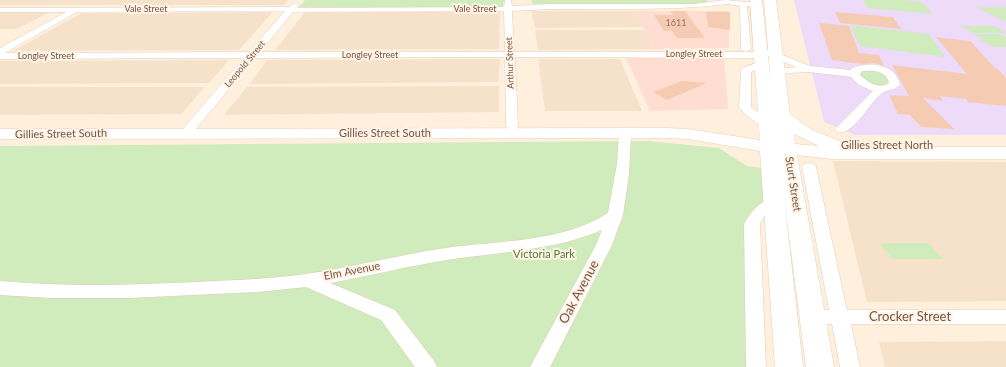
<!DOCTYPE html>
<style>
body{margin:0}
canvas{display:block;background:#fef0dd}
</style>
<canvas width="1006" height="367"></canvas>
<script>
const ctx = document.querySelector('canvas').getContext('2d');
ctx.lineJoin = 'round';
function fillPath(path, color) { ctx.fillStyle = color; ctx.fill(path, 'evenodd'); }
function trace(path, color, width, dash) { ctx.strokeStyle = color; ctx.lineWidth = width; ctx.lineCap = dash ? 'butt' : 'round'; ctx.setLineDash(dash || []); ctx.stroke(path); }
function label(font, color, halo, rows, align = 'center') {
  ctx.font = font + ' Lato,sans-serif'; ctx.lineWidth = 4; ctx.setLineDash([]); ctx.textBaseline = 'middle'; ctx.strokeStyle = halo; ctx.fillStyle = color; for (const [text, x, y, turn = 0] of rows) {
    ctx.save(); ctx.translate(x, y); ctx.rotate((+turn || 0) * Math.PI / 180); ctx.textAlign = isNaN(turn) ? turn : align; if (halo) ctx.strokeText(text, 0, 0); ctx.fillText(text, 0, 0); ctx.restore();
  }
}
fillPath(new Path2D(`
 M0,0H289L284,5H0Z
 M500,11L499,49L275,50L305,12Z
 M531,11H633L643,27L535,28Z
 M273,12L239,50L13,51L82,13Z
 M0,13H48L17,29H0Z
 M535,30H645L653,49L538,50Z
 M500,59L498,82L250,84L267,60Z
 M538,59H620L642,111H545Z
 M229,60L209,83L0,84V61Z
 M499,86V112L224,115L247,87Z
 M0,87H205L181,114L0,115Z
 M833,161L1006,162V301L867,302Z
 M1006,341V367H885L879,342Z`), '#f6e2cb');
fillPath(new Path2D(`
 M633,11H729V48L653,49L645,30Z
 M626,58H724L728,109L650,111Z`), '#ffddd0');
fillPath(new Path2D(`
 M794,0H1006V135H855L824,122Z`), '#eddbf9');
fillPath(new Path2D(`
 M305,0H504L503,6L499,7H299Z
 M531,0H707L708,2L698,5H539L532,3Z
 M863,0H899L922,2L933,14L868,8Z
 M976,7H1006V22Z
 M856,26L929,34L945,57L860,46L851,27Z
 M961,26H995L1006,33H973Z
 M973,34H1000L1006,37V47H993L979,39H1000H982Z
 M861,69L882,72L888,78V82C878,90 869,82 860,77L859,72Z
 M648,141L719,148L747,166L762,168L763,202L752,211L746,222L750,367H0V146Z
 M879,243H928L943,259H893Z`), '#d0ebbc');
fillPath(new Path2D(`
 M670,11H685L705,38H677L672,31H664L654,15H673Z
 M706,12H730V30L708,27Z
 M835,12L893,17L901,29L840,23Z
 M819,23L849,26L859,53L879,55L884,66L874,63L861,64L832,60Z
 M936,37L970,41L996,69L999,70L1006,78V106L968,102L966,99L940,96L943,101L923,98L954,129L921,127L910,115L898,114L889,95L909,96L892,65L967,74Z
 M682,81L707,83L667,100L653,92Z`), '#f5ccb3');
const street = new Path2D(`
 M505,0H511L512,6L549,4H694L725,0L757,3L761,5L760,7L747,6L751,49L746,52H760L776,48L781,51L778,53L810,66L851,70L852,68C869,61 895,64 900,84C896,90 890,89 884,92C870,100 855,136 837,132L835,129L873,91L859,85L851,77L809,72L774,74L773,72L774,70L796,67L774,58L773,55L760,58L515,57L518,126L516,129H508L506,126L505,57L255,58L194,131H186L184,128L186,125L244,58L0,59V48L66,12H0V8L289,7L295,3L299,5L297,8L504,7ZM728,4L740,6L741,49L746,52H514L512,11C584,6 657,13 728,4ZM285,11L249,52L5,53L77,12ZM504,11L505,52H260L293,12ZM863,71C873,70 887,71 889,83C880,90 867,82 860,75L861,72Z
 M762,61L767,64L766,66L751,72V107L771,122L773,125L771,128H763L745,114L739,107L741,70L742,68Z
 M625,129L629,130L631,133L629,174L623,215L612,245L550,367H530L596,245L602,230C552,251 499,252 447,260C408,266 369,276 330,283L395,310L434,361L437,367H415L381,320L306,287L257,292L129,298H52L0,295V281C66,287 132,285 198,282C234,280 270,279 306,274C353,267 399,255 446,248C500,240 561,243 608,213L617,164L619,133L621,130Z
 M809,163L814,164L816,167L847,310H1006V324H851L860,367H840L832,324H813L806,322L804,317L806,312L813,310H829L802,167L804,164Z
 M774,197L779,199L781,202L764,216L760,224L766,367H746L744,224C751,212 760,201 774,197Z`);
const secondary = new Path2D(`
 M750,0H762L771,85L764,0H776L790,114L812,130L840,141L843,145L841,147H1006V159H832L797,155L834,367H806L784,197L803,367H775L760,151L688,139L667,138L0,139V129L667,128L688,129L760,140ZM794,134L819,146L795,144Z`);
trace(street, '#e2ccb9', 1);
trace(secondary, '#e9ceb9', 1);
fillPath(street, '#fff');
fillPath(secondary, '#fff');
label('9px', '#755445', '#fff4e5', [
 ["Vale Street",146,9],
 ["Vale Street",475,9],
 ["Longley Street",694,54],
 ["Longley Street",370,55],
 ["Longley Street",46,56],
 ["Arthur Street",510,63,-92],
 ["Leopold Street",245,64,-50]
]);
label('9px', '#957260', null, [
 ["1611",676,23]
]);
label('11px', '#755445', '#fff4e5', [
 ["Gillies Street South",385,133],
 ["Gillies Street South",61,134,-1],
 ["Gillies Street North",887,145],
 ["Sturt Street",793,184,81],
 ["Elm Avenue",352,271,-11]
]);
label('11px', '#507b3c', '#fff4e5', [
 ["Victoria Park",544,254]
]);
label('13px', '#755445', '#fff4e5', [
 ["Oak Avenue",579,292,-62],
 ["Crocker Street",910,317]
]);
</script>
